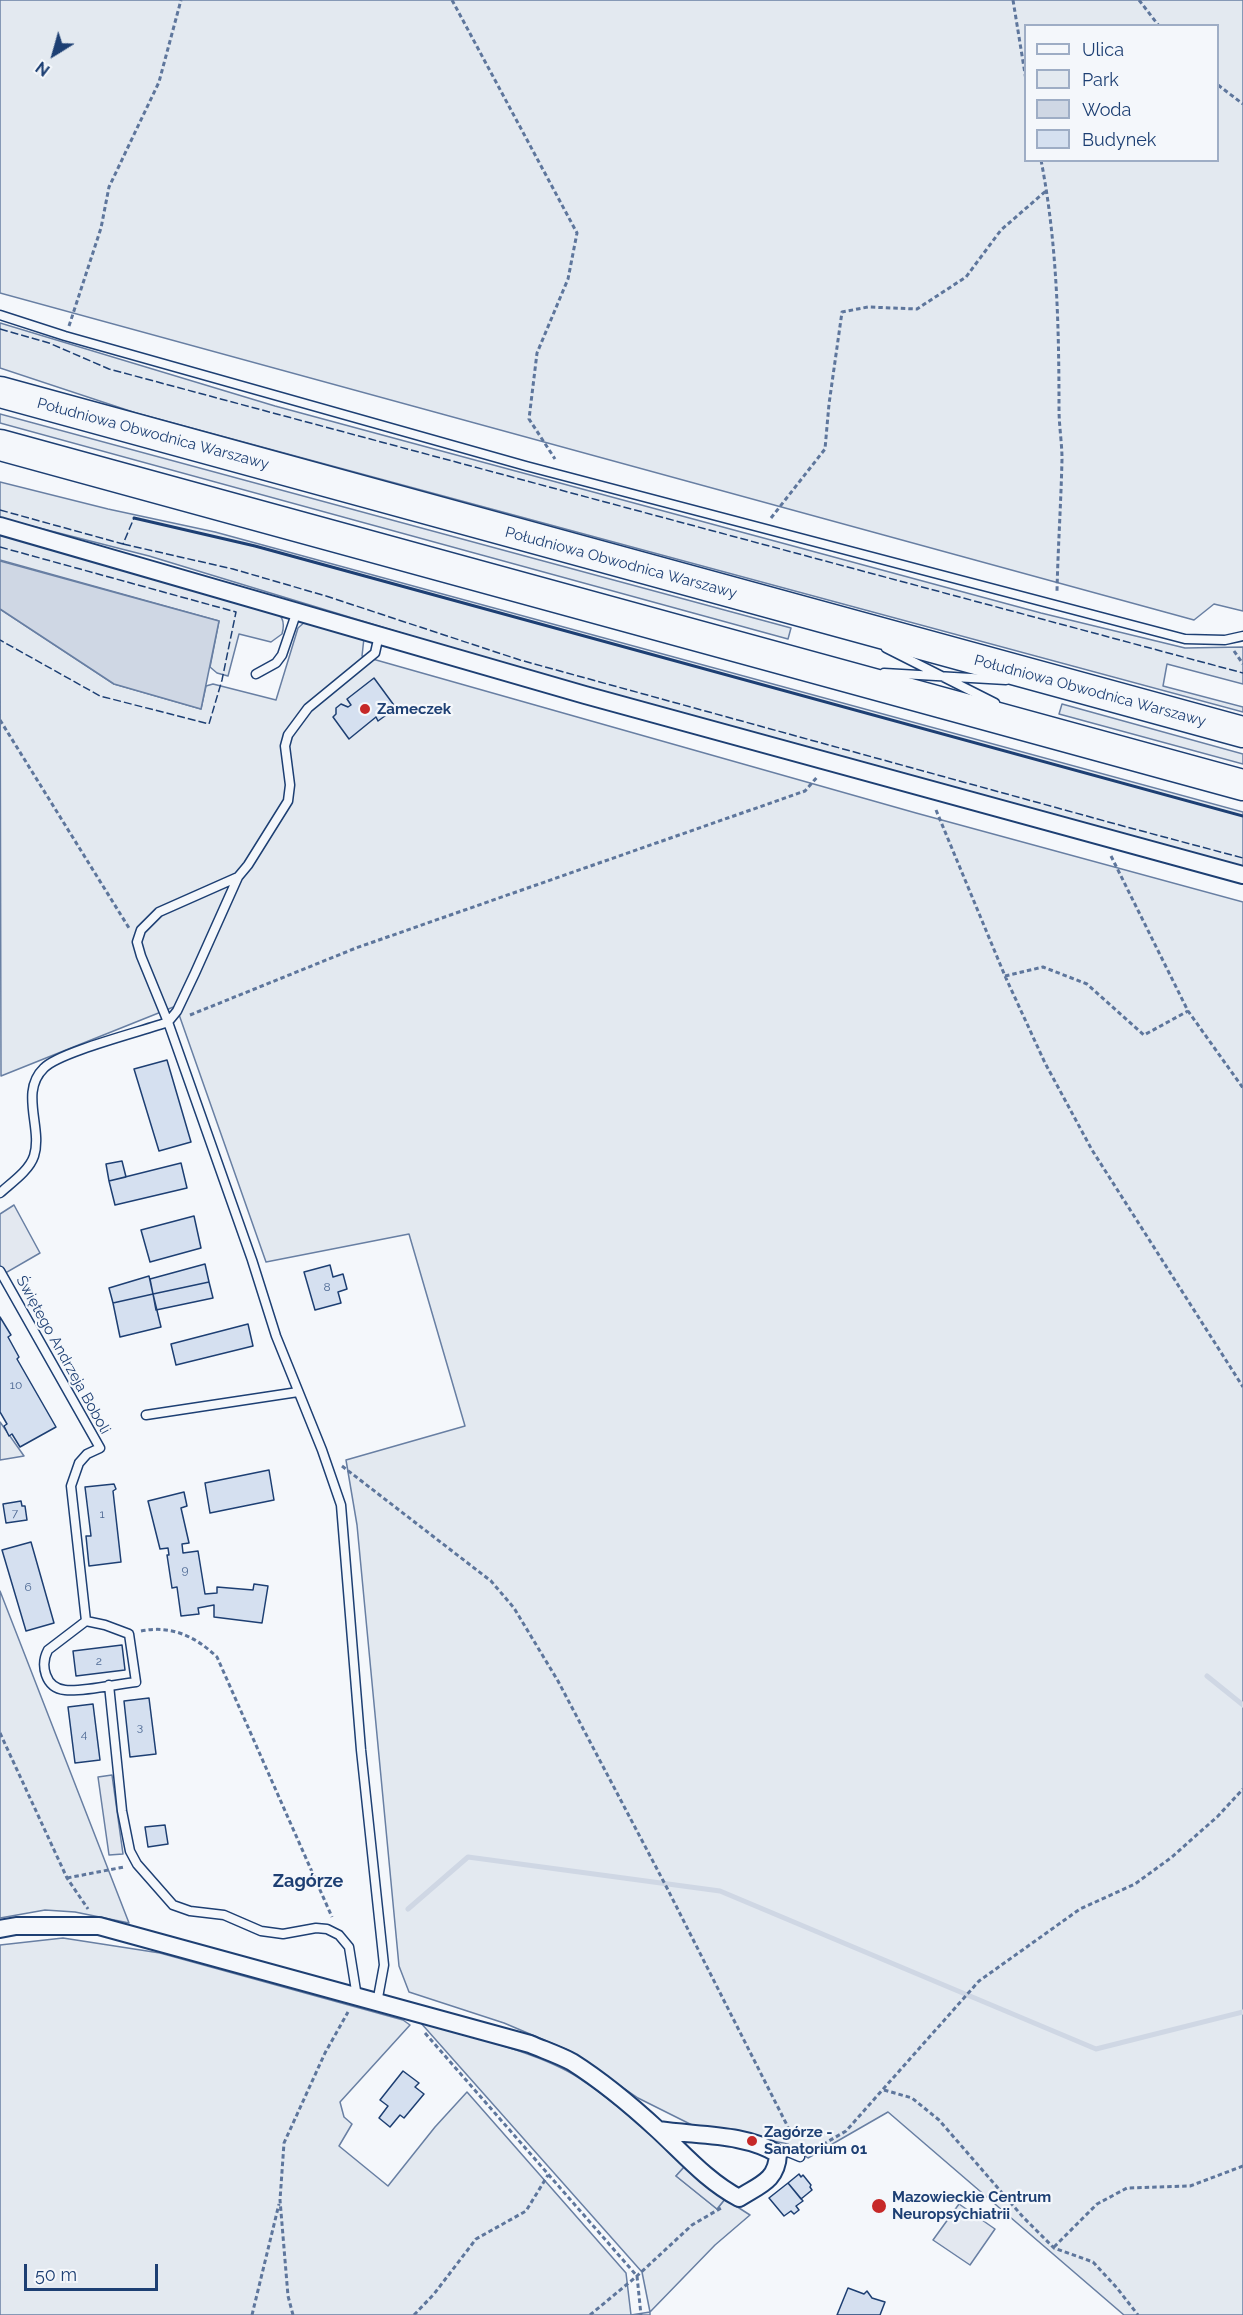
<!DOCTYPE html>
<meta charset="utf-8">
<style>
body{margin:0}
#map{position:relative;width:1243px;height:2315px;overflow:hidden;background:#f4f7fb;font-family:Raleway,sans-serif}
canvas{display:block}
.legend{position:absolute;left:1024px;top:24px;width:195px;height:138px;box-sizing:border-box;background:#f4f7fb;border:2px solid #9eadc5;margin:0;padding:8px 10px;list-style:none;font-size:18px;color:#1d3f73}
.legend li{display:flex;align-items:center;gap:12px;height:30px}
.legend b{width:30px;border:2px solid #9eadc5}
.north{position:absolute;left:24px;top:24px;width:60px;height:60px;-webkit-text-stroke:4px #f4f7fb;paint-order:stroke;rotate:217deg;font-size:16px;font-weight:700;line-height:24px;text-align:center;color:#1d3f73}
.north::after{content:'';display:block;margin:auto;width:21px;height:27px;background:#1d3f73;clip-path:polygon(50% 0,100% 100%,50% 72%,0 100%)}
.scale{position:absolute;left:24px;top:2264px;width:134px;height:27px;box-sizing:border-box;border:3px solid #1d3f73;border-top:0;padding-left:8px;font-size:18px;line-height:21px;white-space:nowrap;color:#1d3f73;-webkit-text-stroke:4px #f4f7fb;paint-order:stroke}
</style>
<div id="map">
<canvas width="1243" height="2315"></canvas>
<ul class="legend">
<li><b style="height:8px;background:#f4f7fb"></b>Ulica</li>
<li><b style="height:16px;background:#e3e9f0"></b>Park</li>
<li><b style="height:16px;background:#cfd7e4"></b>Woda</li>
<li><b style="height:16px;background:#d5e0f0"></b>Budynek</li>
</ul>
<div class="north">N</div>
<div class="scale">50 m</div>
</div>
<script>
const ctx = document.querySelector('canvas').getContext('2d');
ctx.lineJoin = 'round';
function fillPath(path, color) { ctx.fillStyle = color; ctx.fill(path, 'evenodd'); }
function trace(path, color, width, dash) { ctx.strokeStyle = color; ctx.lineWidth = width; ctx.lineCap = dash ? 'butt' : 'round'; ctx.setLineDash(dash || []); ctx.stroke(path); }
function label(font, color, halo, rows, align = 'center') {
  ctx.font = font + ' Raleway,sans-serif'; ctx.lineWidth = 4.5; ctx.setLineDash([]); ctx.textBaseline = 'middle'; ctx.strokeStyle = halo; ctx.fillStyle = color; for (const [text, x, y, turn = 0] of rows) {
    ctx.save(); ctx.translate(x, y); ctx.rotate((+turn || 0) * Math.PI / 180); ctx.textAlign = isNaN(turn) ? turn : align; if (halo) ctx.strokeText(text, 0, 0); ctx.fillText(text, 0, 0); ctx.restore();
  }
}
const green = new Path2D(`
 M0,0H1243V611L1214,604L1194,620L0,293ZM1026,26H1218V160H1026Z
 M0,323L275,406L1041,613L1185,648L1243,647V684L1167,664L1163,686L1243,707V712L136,413L0,368Z
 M0,414L791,628L788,639L0,423Z
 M0,482L108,509L215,532L1243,812V869L500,663L149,556L0,518Z
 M0,535L270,607C281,614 286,620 282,634L271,642L239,634L228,676L217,673L210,667L219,621L0,560Z
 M0,609L114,684L201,709L206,686L213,684L276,700L298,628L307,620L364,638L362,656L916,813L1243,902V2315H1124L888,2112L808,2158L788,2144L692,2125L638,2098L570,2051L504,2023L409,1992L399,1966L357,1525L346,1460L465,1426L409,1234L266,1262L176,1006L1,1076Z
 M1062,704L1243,754V764L1059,714Z
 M0,1422L24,1456L0,1460Z
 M0,1591L129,1923L75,1912L45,1910L0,1918Z
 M63,1938L160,1953L403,2020L410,2025L340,2102L344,2117L352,2124L339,2146L388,2186L435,2127L467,2092L626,2273L631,2315L650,2312L642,2272L420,2022C467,2036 539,2052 579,2078C617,2103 651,2135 685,2166L676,2176L717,2209L725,2199L750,2215L715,2245L650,2312V2315H0V1945Z`);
fillPath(green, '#e3e9f0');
trace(green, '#687fa3', 1.5);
const parking = new Path2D(`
 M14,1205L40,1253L0,1276V1214Z
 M112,1775L123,1854L109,1855L98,1777Z
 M685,2166L725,2199L717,2209L676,2176Z
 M959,2204L995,2229L970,2265L933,2240Z`);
fillPath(parking, '#e3e8f0');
trace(parking, '#687fa3', 1.5);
const water = new Path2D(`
 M0,561L219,621L201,709L114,684L0,609Z`);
fillPath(water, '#cfd7e4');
trace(water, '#687fa3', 1.5);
trace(new Path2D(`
 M1207,1676L1243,1705
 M408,1909L468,1857L720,1891L1096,2049L1243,2012`), '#cfd7e4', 5);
const building = new Path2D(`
 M374,678L396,708L378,721L376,717L349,739L333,717L336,714V708L341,704L348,707L351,705L347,699Z
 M167,1060L191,1142L159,1151L134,1069Z
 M122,1161L126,1177L109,1181L106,1164Z
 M181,1163L187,1188L115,1205L109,1181Z
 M194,1216L201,1248L150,1262L141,1230Z
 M205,1264L209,1282L153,1294L150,1279Z
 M330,1265L333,1277L343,1274L347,1289L338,1292L341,1303L315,1310L304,1272Z
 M149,1276L153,1294L113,1303L109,1288Z
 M209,1282L213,1298L156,1310L153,1294Z
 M153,1294L161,1327L120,1337L113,1303Z
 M0,1317L11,1335L8,1337L19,1357L17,1359L56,1427L20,1447L12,1434L9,1436L4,1426L7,1424L0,1412Z
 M248,1324L253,1346L176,1365L171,1344Z
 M269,1470L274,1500L210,1513L205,1483Z
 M114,1484L116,1489L113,1491L121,1562L89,1566L86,1536H91L85,1487Z
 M184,1492L187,1506L181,1508L189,1543L182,1544L183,1553L198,1551L205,1594L217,1593V1587L253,1590L254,1584L268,1586L262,1623L214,1617V1605L198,1608L199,1614L181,1616L177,1587L172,1588L167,1555H169L168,1548L160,1549L148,1501Z
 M21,1501L22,1506H25L27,1520L6,1523L3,1504Z
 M31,1542L54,1623L26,1631L2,1550Z
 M122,1645L125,1670L76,1676L73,1651Z
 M149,1698L156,1754L130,1757L124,1701Z
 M93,1704L100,1760L75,1763L68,1707Z
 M165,1825L168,1844L148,1847L145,1827Z
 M403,2071L419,2083L415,2087L424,2094L404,2118L400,2115L390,2127L379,2118L388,2106L380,2100Z
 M799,2174L801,2177L803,2175L811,2185L810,2187L812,2190L801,2199L788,2183Z
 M788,2183L803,2201L796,2206L799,2210L794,2214L791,2211L784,2216L769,2198Z
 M848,2288L864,2294L867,2291L872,2298L885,2302L880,2315H837Z`);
fillPath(building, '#d5e0f0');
trace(building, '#1d3f73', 1.5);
const service = new Path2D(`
 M0,315L65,336L526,466L1185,639L1225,640L1243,636
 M886,648L995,703
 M884,673L1006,680
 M256,674L276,663L282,655L297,611
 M238,877L195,973L177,1011L168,1022L252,1260L276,1336L322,1450L341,1505L361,1750L384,1965L377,2003
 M0,1193C11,1183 29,1171 34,1156C43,1128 19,1092 44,1068C59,1052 143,1031 168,1022L141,956L137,942L141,930L159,912L238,877L248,865L288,801L290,785L285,746L288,735L308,708L375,653L379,635
 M0,1271L100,1448L87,1454L79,1463L71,1486L86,1621
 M146,1415L298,1392
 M86,1621L105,1625L129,1634L136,1682C116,1684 84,1692 65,1690C45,1688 40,1665 48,1650Z
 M109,1685L122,1811L130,1851L137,1864L173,1905L190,1911L224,1915L261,1931L283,1934L316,1928L327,1929L339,1935L349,1947L357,1997
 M778,2154L788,2152L800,2157`);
const minor = new Path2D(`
 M0,526L585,695L1243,875
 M0,1929L16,1926H99L530,2044C544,2050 559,2055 572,2062C602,2081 632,2106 658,2130C684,2154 707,2181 739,2198C759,2185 777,2181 778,2154C745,2133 697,2136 658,2130`);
const motorway = new Path2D(`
 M0,392L1243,732
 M0,445L1243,785`);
trace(service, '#1d3f73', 11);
trace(minor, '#1d3f73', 20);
trace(motorway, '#1d3f73', 33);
trace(new Path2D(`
 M452,0L577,233L568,279L537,353L529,419L555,459
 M1013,0L1026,80
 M1139,0L1159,26
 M1218,85L1243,104
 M1041,160C1057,242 1059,326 1059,409C1059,426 1062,443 1062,459C1061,503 1058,547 1057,591
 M69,326L101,228L109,187L159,82L181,0
 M771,518L825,449L829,404L842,312L868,307L917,309L966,277L1001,230L1047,190
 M1234,651L1243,664
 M0,720L129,928
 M936,810L1005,976L1045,1063L1092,1150L1243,1387
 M1111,856L1188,1011L1243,1088
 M1005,976L1043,967L1087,984L1144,1035L1188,1011
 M190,1015L356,948L805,791L818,776
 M342,1466L491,1581L514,1608L558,1681L667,1888L794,2139
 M141,1631C171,1625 195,1636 217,1657L332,1917
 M0,1733L67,1878L88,1909
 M67,1878L124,1867
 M425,2033L637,2276L641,2315
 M884,2090L912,2098L939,2120L1023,2217L1054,2248L1093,2262L1117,2288L1138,2315
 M810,2152L846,2131L979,1981L1080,1909L1135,1884L1172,1857L1218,1816L1243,1789
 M1054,2247L1097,2204L1127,2188L1190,2186L1243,2166
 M252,2315L279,2204
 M293,2315L288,2296L280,2200L284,2143L325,2053L348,2012
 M414,2315L434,2294L476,2239L526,2211L548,2175
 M590,2315L637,2276L692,2225L721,2208`), '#5e769c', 3, [4.5, 3]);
trace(service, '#f4f7fb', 8);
trace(minor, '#f4f7fb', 16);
trace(motorway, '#f4f7fb', 30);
trace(new Path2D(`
 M0,329L49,343L109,369L1243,673
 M0,510L123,544L134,518
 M123,544L233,569L326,596L520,660L1123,826L1243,858
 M0,547L236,612L222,680L209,724L100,696L0,640`), '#1d3f73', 1.5, [8, 3]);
trace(new Path2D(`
 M134,518L255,546L1243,816`), '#1d3f73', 3);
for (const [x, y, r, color] of [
 [365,709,6,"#c62828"],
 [752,2141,6,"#c62828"],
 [879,2206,8,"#c62828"]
]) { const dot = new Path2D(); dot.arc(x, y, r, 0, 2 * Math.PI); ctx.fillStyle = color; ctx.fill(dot); trace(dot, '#f4f7fb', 2); }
label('12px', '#4b6792', null, [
 ["8",327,1287],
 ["10",16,1385],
 ["7",15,1513],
 ["1",102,1514],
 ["9",185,1570],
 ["6",28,1587],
 ["2",99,1661],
 ["3",140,1727],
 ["4",84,1734]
]);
label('15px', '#1d3f73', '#f4f7fb', [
 ["Południowa Obwodnica Warszawy",153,434,15],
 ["Południowa Obwodnica Warszawy",621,563,15],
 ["Południowa Obwodnica Warszawy",1090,691,15],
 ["Świętego Andrzeja Boboli",63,1355,61]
]);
label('bold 15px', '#1d3f73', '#f4f7fb', [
 ["Zameczek",377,709],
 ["Zagórze -",764,2132],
 ["Sanatorium 01",764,2149],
 ["Mazowieckie Centrum",892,2197],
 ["Neuropsychiatrii",892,2214]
], 'left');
label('bold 18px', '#1d3f73', '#f4f7fb', [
 ["Zagórze",308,1882]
]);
</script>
